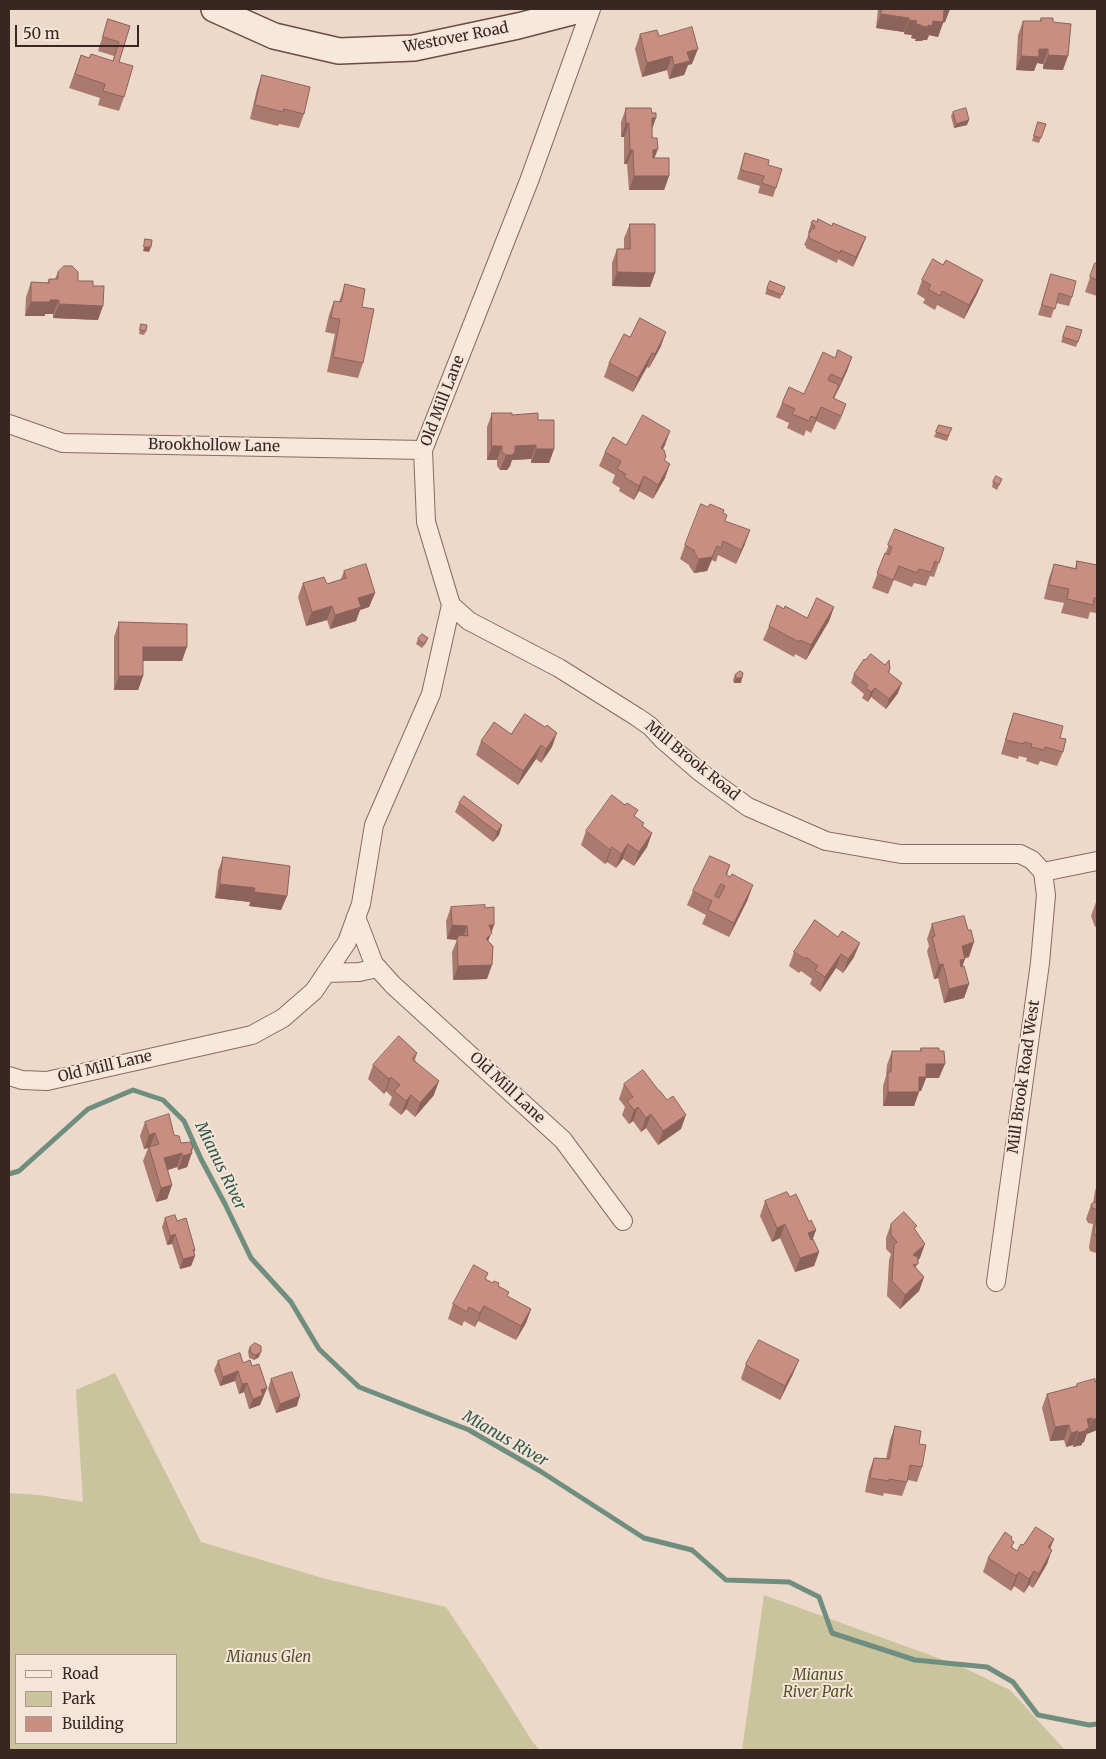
<!DOCTYPE html>
<style>
body{margin:0}
#map{position:relative;width:1106px;height:1759px;overflow:hidden;background:#ecd9c9;font-family:Merriweather,serif}
canvas{display:block}
.frame{position:absolute;inset:0;border:10px solid #382721;pointer-events:none}
.legend{position:absolute;left:15px;top:1654px;width:162px;height:90px;box-sizing:border-box;background:#f4e5d8;border:1px solid #a9998f;margin:0;padding:6px 9px;list-style:none;font-size:15px;color:#382721}
.legend li{display:flex;align-items:center;gap:10px;height:25px}
.legend b{width:25px;border:1px solid #a9998f}
.scale{position:absolute;left:15px;top:25px;width:124px;height:22px;box-sizing:border-box;border:2px solid #382721;border-top:0;padding-left:6px;font-size:15px;line-height:18px;white-space:nowrap;color:#382721;-webkit-text-stroke:4px #f4e5d8;paint-order:stroke}
</style>
<div id="map">
<canvas width="1106" height="1759"></canvas>
<div class="frame"></div>
<ul class="legend">
<li><b style="height:6px;background:#f7e8db"></b>Road</li>
<li><b style="height:14px;background:#c9c49d"></b>Park</li>
<li><b style="height:14px;background:#c78e81"></b>Building</li>
</ul>
<div class="scale">50 m</div>
</div>
<script>
const ctx = document.querySelector('canvas').getContext('2d');
ctx.lineJoin = 'round';
function fillPath(path, color) { ctx.fillStyle = color; ctx.fill(path, 'evenodd'); }
function trace(path, color, width, dash) { ctx.strokeStyle = color; ctx.lineWidth = width; ctx.lineCap = dash ? 'butt' : 'round'; ctx.setLineDash(dash || []); ctx.stroke(path); }
function label(font, color, halo, rows, align = 'center') {
  ctx.font = font + ' Merriweather,serif'; ctx.lineWidth = 4; ctx.setLineDash([]); ctx.textBaseline = 'middle'; ctx.strokeStyle = halo; ctx.fillStyle = color; for (const [text, x, y, turn = 0] of rows) {
    ctx.save(); ctx.translate(x, y); ctx.rotate((+turn || 0) * Math.PI / 180); ctx.textAlign = isNaN(turn) ? turn : align; if (halo) ctx.strokeText(text, 0, 0); ctx.fillText(text, 0, 0); ctx.restore();
  }
}
fillPath(new Path2D(`
 M115,1373L201,1542L326,1579L446,1607L487,1669L532,1741L540,1750H9V1493L39,1495L83,1502L76,1390ZM16,1655H176V1743H16Z
 M764,1595L960,1666L1010,1690L1065,1750H742Z`), '#c9c49d');
trace(new Path2D(`
 M9,1174L19,1171L88,1109L133,1090L163,1100L184,1121L201,1159L225,1204L251,1258L291,1302L319,1349L359,1387L469,1430L540,1471L644,1538L692,1550L726,1580L789,1582L819,1597L832,1633L915,1660L987,1667L1013,1682L1038,1715L1089,1725L1097,1724`), '#708e80', 5);
const street = new Path2D(`
 M9,424L63,443L423,450
 M451,605L469,621L559,668L637,717L650,726L663,740L700,772L748,807L826,841L901,854H1020L1032,860L1043,872
 M1043,872L1097,861
 M356,917L374,964L393,985L563,1140L623,1221
 M326,973L359,972L378,968
 M9,1076L22,1080L47,1081L252,1035L283,1018L314,991L347,942L361,904L374,825L431,694L451,605L426,522L423,450L529,181L591,9
 M996,1282L1040,963L1046,895L1043,872`);
const secondary = new Path2D(`
 M214,9L274,36L339,51L414,48L518,26L584,9`);
trace(street, '#876b5f', 20);
trace(secondary, '#694c42', 28);
trace(street, '#f7e8db', 18);
trace(secondary, '#f7e8db', 25);
fillPath(new Path2D(`
 M878,9H950L945,22L943,23L938,37L929,35L927,40H923L922,41H915L916,39L911,38L912,35L904,34V32L876,28Z
 M1041,18L1053,22L1063,70L1043,69V64L1037,63L1034,71L1016,70L1018,35L1023,21H1040Z
 M108,19L130,26L119,62L124,97L119,111L98,105L100,98L69,88L81,55L89,58L113,61L114,56L98,51Z
 M640,34L659,36L692,64L688,65L684,75L669,79L667,70L642,77L635,49Z
 M262,75L304,114L299,128L279,124L278,126L250,119L257,89Z
 M626,108L652,129L654,158L669,176L664,190H629L627,164H624V137H621V122Z
 M953,112L967,125L954,128L951,116Z
 M1038,122L1046,124L1039,143L1032,141Z
 M745,153L776,188L773,197L758,193L760,186L737,179Z
 M817,222L866,237L862,247L853,267L838,259L837,263L806,248V246L804,245L809,234L808,233L811,223Z
 M630,224L655,273L650,287L612,286V263L617,249H624V238Z
 M1095,263L1097,264V296L1085,292Z
 M943,265L983,280L977,294L964,319L937,305L935,310L923,303L925,299L917,294L922,280Z
 M58,272L78,281L93,286L98,320L53,318V314H45V316H25L26,297L31,282L47,283L49,279H55Z
 M1051,274L1072,297L1069,306L1056,303L1051,318L1038,315Z
 M770,281L785,287L780,299L765,294Z
 M345,284L362,307L363,363L358,378L327,372L335,334L325,332L329,315L334,301L339,302Z
 M141,324L146,331L144,335L139,334Z
 M1067,326L1082,330L1076,347L1061,342Z
 M630,337L661,346L649,368L647,367L633,392L604,377L609,363Z
 M852,357L847,371L834,399L846,404L835,430L816,421L811,433L806,430L804,436L787,428L789,423L776,417L782,403L804,394L835,358Z
 M492,413L512,415L538,420L554,449L549,463H531V459L512,460L510,466L507,470H500L497,466V460H487V427Z
 M939,425L950,433L947,441L934,437Z
 M626,445H665L663,449L664,461L665,478L653,499L639,491L634,500L619,491L620,488L612,483L615,475L599,466L605,452Z
 M1002,479L997,490L992,487L993,482Z
 M723,513L725,521L745,544L736,564L718,555L716,562L712,560L707,571L694,573L689,566V565L680,559L685,545Z
 M895,529L944,548L934,577L930,576L926,586L914,583L912,587L894,580L888,594L872,588Z
 M1077,561L1097,565V610L1096,613L1090,612L1088,619L1061,613L1064,603L1044,599L1049,578L1054,564L1075,568Z
 M344,571L375,593L369,607L360,610L356,621L330,629L327,620L306,626L298,597L303,583L327,584L341,579Z
 M834,607L829,621L806,660L795,654L794,657L763,640L769,626L784,609L807,618Z
 M119,622L182,661H143V676L138,690H114V637Z
 M428,638L426,643L422,648L416,644L418,639Z
 M865,660L890,669L889,673L898,693L886,709L871,697L868,702L862,698L864,694L851,683L854,674Z
 M735,675L741,683H734L733,680Z
 M1014,713L1060,738L1063,752L1057,766L1040,761L1038,765L1026,761L1027,758L1019,756L1018,759L1001,754L1009,727Z
 M511,734L552,747L541,763L536,759L518,785L476,755L481,741Z
 M459,803L502,825L499,835L493,842L455,812Z
 M636,817L643,826L652,833L647,847L634,866L623,859L616,868L607,862L605,864L581,845L586,831Z
 M223,857L287,896L281,910L249,906L250,902L215,898L218,871Z
 M730,865L727,875L748,899L729,937L702,924L706,915L687,905L693,891Z
 M1096,902H1097V927V926L1095,927L1091,916Z
 M451,907L485,908L494,925L488,941L487,979L453,980L452,952L457,940L447,939L446,921Z
 M815,920L854,957L843,973L836,968L820,992L810,984L812,979L801,971L799,973L789,966L794,952Z
 M932,924L969,957L965,958L962,966L969,984L964,998L944,1003L938,978L934,979L927,951L929,946L927,939Z
 M921,1048L939,1078H926L921,1091H919L914,1106H883V1086L886,1076L887,1065L892,1051H920Z
 M417,1053L415,1060L434,1095L415,1117L406,1109L401,1115L389,1105L392,1097L386,1091L384,1094L368,1079L373,1065Z
 M624,1084L681,1129L658,1145L646,1128L641,1132L633,1121L629,1124L622,1115L625,1107L619,1099Z
 M145,1122L174,1135L181,1143L192,1153L187,1167L178,1170L177,1167L167,1170L172,1185L167,1199L156,1202L143,1161L148,1148L144,1149L140,1136Z
 M1097,1184V1253H1096L1090,1251L1089,1247L1093,1224L1088,1223L1086,1219L1091,1205L1093,1203L1095,1191Z
 M790,1197L809,1222L816,1230L812,1239L819,1252L814,1266L795,1272L780,1238L772,1242L760,1216L765,1201Z
 M165,1218L177,1221L195,1250L194,1252L195,1256L191,1266L180,1269L172,1244L167,1245L162,1227Z
 M891,1224L915,1230L920,1258L918,1260L916,1268L924,1277L919,1291L900,1309L887,1296L889,1260L891,1254L886,1249V1238Z
 M488,1273L485,1279L507,1296L531,1309L526,1323L516,1340L478,1321L475,1327L464,1321L462,1326L448,1319L453,1304Z
 M250,1347L259,1357L254,1360L249,1358L248,1351Z
 M218,1361L243,1363L267,1388L260,1405L249,1409L244,1392L239,1394L235,1381L220,1386L214,1370Z
 M746,1364L793,1374L780,1400L742,1380L741,1378Z
 M271,1379L297,1406L276,1413L268,1389Z
 M1097,1381V1430L1087,1434V1433L1084,1442L1082,1443V1445L1073,1447V1445L1066,1447L1064,1440L1050,1441L1042,1408L1047,1394L1076,1387L1077,1384Z
 M895,1426L919,1444L922,1467L917,1482L908,1480L902,1496L884,1493L883,1496L865,1492L869,1472L874,1458L886,1459L890,1440Z
 M1012,1537L1011,1540L1014,1542L1012,1547L1017,1551L1023,1545L1054,1539L1050,1549L1047,1564L1033,1588L1029,1585L1024,1593L1014,1586L1011,1591L983,1572L988,1558Z`), '#ab7a6f');
fillPath(new Path2D(`
 M947,9H950L945,22L943,23L938,37L929,35L927,40H923L922,41H915L921,26L928,25L944,10Z
 M881,14L909,18L904,32L876,28Z
 M909,20L917,21L912,35L904,34Z
 M916,24L921,25L916,39L911,38Z
 M698,49L692,64L688,65L684,75L669,79L674,65L687,52Z
 M1039,49H1048L1043,64L1037,63L1034,71L1016,70L1021,56Z
 M1048,55L1068,56L1063,70L1043,69Z
 M672,56L667,70L642,77L647,63Z
 M652,118H656L651,132Z
 M969,120L967,125L954,128L956,124Z
 M626,123H629L624,137H621Z
 M658,149L652,164L653,150Z
 M630,150H633L627,164H624Z
 M634,176H669L664,190H629Z
 M866,237L862,247L853,267L856,257Z
 M144,247H151L149,252L143,251Z
 M617,272L655,273L650,287L612,286Z
 M983,280L977,294L964,319L969,305Z
 M50,300H59L53,314H45V316H25L31,302Z
 M59,304L103,306L98,320L53,318Z
 M666,332L661,346L649,368L655,354Z
 M652,353L647,367L633,392L638,378Z
 M852,357L847,371L837,393L842,379Z
 M846,404L841,418L835,430L841,416Z
 M821,407L816,421L811,433L816,418Z
 M670,431L665,445L655,462L661,448Z
 M536,445L531,459L512,460L510,466L507,470H500L506,455L515,446Z
 M492,446H502L497,460H487Z
 M536,449H554L549,463H531Z
 M670,464L665,478L653,499L658,485Z
 M644,476L639,491L634,500L639,486Z
 M750,530L745,544L736,564L741,550Z
 M717,546L707,571L694,573L699,559Z
 M375,593L369,607L360,610L356,621L330,629L335,615L358,598Z
 M332,606L327,620L306,626L312,612Z
 M834,607L829,621L806,660L811,645Z
 M143,647H187L182,661H138Z
 M119,676H143L138,690H114Z
 M736,678H742L741,683H734Z
 M902,683L898,693L886,709L889,699Z
 M875,688L871,697L868,702L871,692Z
 M557,733L552,747L541,763L546,749Z
 M541,745L536,759L518,785L523,771Z
 M502,825L499,835L493,842L497,832Z
 M652,833L647,847L634,866L639,852Z
 M628,844L623,859L616,868L621,854Z
 M612,847L607,862L605,864L610,850Z
 M220,884L255,888L250,902L215,898Z
 M753,885L748,899L729,937L734,923Z
 M254,892L287,896L281,910L249,906Z
 M452,925L467,926L462,940L447,939Z
 M489,925H494L486,947L481,953Z
 M974,942L969,957L957,960L962,946Z
 M860,943L854,957L843,973L848,959Z
 M841,954L836,968L820,992L825,977Z
 M965,959L960,973V960Z
 M943,964L938,978L934,979L939,965Z
 M492,965L487,979L453,980L458,966Z
 M969,984L964,998L944,1003L949,989Z
 M926,1064H945L939,1078H926L921,1091H914L919,1077Z
 M391,1077L386,1091L384,1094L389,1079Z
 M439,1081L434,1095L415,1117L420,1103Z
 M888,1092H919L914,1106H883Z
 M411,1095L406,1109L401,1115L406,1101Z
 M638,1107L633,1121L629,1124L634,1110Z
 M651,1114L646,1128L641,1132L646,1118Z
 M686,1115L681,1129L658,1145L663,1131Z
 M155,1133L150,1147L144,1149L149,1135Z
 M193,1148L187,1167L178,1170L183,1156L191,1149Z
 M182,1153L177,1167L159,1173L164,1158Z
 M172,1185L167,1199L156,1202L161,1188Z
 M785,1224L780,1238L772,1242L777,1228Z
 M816,1230L811,1244L808,1233Z
 M175,1234L172,1244L167,1245L170,1236Z
 M925,1244L920,1258L908,1269L913,1255Z
 M193,1250H195L192,1257L195,1256L191,1266L180,1269L183,1259Z
 M819,1252L814,1266L795,1272L800,1258Z
 M924,1277L919,1291L900,1309L905,1295Z
 M484,1306L478,1321L475,1327L480,1313Z
 M531,1309L526,1323L516,1340L521,1326Z
 M261,1352L259,1357L254,1360L256,1355Z
 M799,1360L793,1374L780,1400L785,1386Z
 M238,1371L235,1381L220,1386L223,1377Z
 M247,1383L244,1392L239,1394L242,1384Z
 M267,1388L260,1405L249,1409L253,1399L261,1390Z
 M300,1396L297,1406L276,1413L280,1404Z
 M1092,1418L1084,1442L1082,1443V1445L1073,1447L1078,1433L1087,1419Z
 M1097,1418V1430L1087,1434L1092,1420Z
 M1069,1425L1064,1440L1050,1441L1055,1427Z
 M1078,1431L1073,1445L1066,1447L1071,1433Z
 M1054,1539L1048,1553V1547Z
 M1052,1550L1047,1564L1033,1588L1039,1574Z
 M1034,1571L1029,1585L1024,1593L1029,1579Z
 M1019,1572L1014,1586L1011,1591L1016,1576Z`), '#8b635a');
const building = new Path2D(`
 M882,9H947L944,10L943,22L933,21L932,26L928,25V27L921,26V25L916,24L917,21L909,20V18L881,14Z
 M1041,18H1053V22L1071,24L1068,56L1048,55V49H1039V57L1021,56L1023,21H1041Z
 M108,19L130,26L119,62L133,66L124,97L103,91L105,84L75,74L81,55L89,58L91,54L113,61L119,42L103,37Z
 M692,27L698,49L687,52L690,61L674,65L672,56L647,63L640,34L657,30L659,36Z
 M262,75L310,87L304,114L284,109L283,112L255,105Z
 M626,108H651L652,113H656V118H652V138H657L658,149L653,150V158H669V176H634L633,150H630L629,123H626Z
 M966,108L969,120L956,124L953,112Z
 M1038,122L1046,124L1041,138L1034,136Z
 M745,153L769,160L768,165L782,169L776,188L762,183L764,176L741,170Z
 M818,219L832,226L833,223L866,237L856,257L841,250L840,253L809,238L810,237L808,236L812,228L814,229L815,226L811,223L813,220L817,222Z
 M630,224H655V273L617,272V249H630Z
 M145,239L152,240L151,247H144Z
 M933,259L943,265L946,260L983,280L969,305L942,291L940,296L928,289L931,285L922,280Z
 M1095,263L1097,264V280L1090,277Z
 M64,266H72L78,272V281H93V286H104L103,306L59,304V300H50V302H31V282L49,283V279H58V272Z
 M1051,274L1076,281L1072,297L1059,293L1055,309L1042,305Z
 M770,281L785,287L782,295L767,289Z
 M345,284L365,289L362,307L374,309L363,363L333,357L340,319L331,318L334,301L341,302Z
 M640,318L666,332L655,354L652,353L638,378L609,363L624,334L630,337Z
 M141,324L147,325L146,331L140,330Z
 M1067,326L1082,330L1078,342L1063,337Z
 M838,350L852,357L842,379L831,374L828,380L839,385L833,398L846,404L841,416L821,407L816,418L811,416L809,421L792,414L795,409L782,403L789,387L804,394L823,352L835,358Z
 M492,413H512V415L538,413V420H554V449H536V445L515,446V452L512,455H506L502,452V446H492Z
 M643,415L670,431L661,448L664,450L666,457L664,460L670,464L658,485L644,476L639,486L624,477L626,474L617,469L621,461L605,452L613,437L626,445Z
 M939,425L952,428L948,436L936,432Z
 M996,476L1002,479L999,485L993,482Z
 M701,504L708,507L710,504L724,510L723,513L727,515L725,521L750,530L741,550L723,541L721,548L717,546L712,557L699,559L694,552L695,551L685,545Z
 M895,529L944,548L939,563L935,561L931,572L919,569L917,573L899,566L893,580L877,573L885,553L889,555L892,547L888,545Z
 M1077,561L1097,565V598H1094L1093,605L1067,599L1069,589L1049,585L1054,564L1076,569Z
 M366,564L375,593L358,598L361,607L335,615L332,606L312,612L303,583L324,577L327,584L346,578L344,571Z
 M817,598L834,607L811,645L800,640L799,642L769,626L777,605L784,609L785,606L807,618Z
 M119,622L187,624V647H143V676H119Z
 M422,634L428,638L424,644L418,639Z
 M871,654L885,665L889,660L890,669L888,672L902,683L889,699L875,688L871,692L866,688L868,685L854,674L864,659L865,660Z
 M740,671L743,673L742,678H736L735,675Z
 M1014,713L1063,726L1060,738L1066,739L1063,752L1045,747L1044,750L1031,747L1032,744L1024,742L1023,744L1006,740Z
 M525,714L545,727L547,725L557,733L546,749L541,745L523,771L481,741L494,722L511,734Z
 M612,795L625,805L627,803L638,810L634,816L644,823L642,826L652,833L639,852L628,844L621,854L612,847L610,850L586,831Z
 M464,796L502,825L497,832L459,803Z
 M710,856L730,865L726,874L730,877L732,874L753,885L734,923L708,910L712,901L693,891ZM721,884L725,886L719,898L715,896Z
 M223,857L290,866L287,896L254,892L255,888L220,884Z
 M485,905V908L494,907V925H489L492,933L486,939L493,946L492,965L458,966L457,938L460,935L468,936L467,926L452,925L451,907Z
 M964,916L968,930H971L974,942L962,946L965,959L960,960L961,967L964,966L969,984L949,989L943,964L939,965L932,937L935,936L932,924Z
 M815,920L838,937L842,931L860,943L848,959L841,954L825,977L815,970L818,966L806,957L805,959L794,952Z
 M399,1036L417,1053L412,1059L439,1081L420,1103L411,1095L406,1101L394,1091L400,1085L391,1077L389,1079L373,1065Z
 M921,1048H939V1051H944L945,1064H926V1077H919V1092H888V1072H891L892,1051H921Z
 M643,1070L659,1091H660L667,1100L673,1096L686,1115L663,1131L651,1114L646,1118L638,1107L634,1110L627,1101L633,1097L624,1084Z
 M169,1114L174,1135L179,1136L181,1143L191,1142L193,1148L191,1149L192,1153L183,1156L182,1153L164,1158L172,1185L161,1188L149,1147L159,1144L155,1133L149,1135L145,1122Z
 M787,1192L790,1197L796,1194L809,1222L811,1220L816,1230L808,1233L811,1240L813,1239L819,1252L800,1258L785,1224L777,1228L765,1201Z
 M1094,1202L1097,1203V1209H1093L1091,1205Z
 M904,1212L917,1226L914,1228L920,1237L925,1244L913,1255L918,1257V1264L913,1265L924,1277L905,1295L892,1281L894,1245L897,1242L891,1235V1224Z
 M1097,1213V1237L1096,1236L1094,1233Z
 M175,1215L177,1221L186,1218L195,1250H193L195,1256L183,1259L175,1234L170,1236L165,1218Z
 M474,1265L488,1273L485,1279L493,1283L494,1281L499,1283L498,1286L509,1292L507,1296L531,1309L521,1326L484,1306L480,1313L469,1307L467,1312L453,1304Z
 M759,1340L799,1360L785,1386L747,1366L746,1364Z
 M255,1343L261,1346V1352L256,1355L251,1353L250,1347Z
 M240,1353L243,1363L250,1360L252,1366L259,1364L267,1388L261,1390L263,1395L253,1399L247,1383L242,1384L238,1371L223,1377L218,1361Z
 M292,1372L300,1396L280,1404L271,1379Z
 M1095,1379V1382L1097,1381V1418L1092,1420V1418L1087,1419L1089,1428L1086,1429L1087,1430L1078,1433V1431L1071,1433L1069,1425L1055,1427L1047,1394L1077,1386V1384Z
 M895,1426L921,1431L919,1444L926,1445L922,1467L910,1465L907,1482L889,1479V1481L870,1478L874,1458L889,1459Z
 M1036,1527L1054,1539L1048,1547L1052,1550L1039,1574L1034,1571L1029,1579L1019,1572L1016,1576L988,1558L1005,1532L1012,1537L1011,1539L1014,1542L1011,1547L1017,1551L1021,1544L1023,1545Z`);
fillPath(building, '#c78e81');
trace(building, '#8b635a', 1);
label('15px', '#382721', '#f4e5d8', [
 ["Westover Road",456,38,-11],
 ["Old Mill Lane",443,401,-69],
 ["Brookhollow Lane",214,446,1],
 ["Mill Brook Road",692,761,39],
 ["Old Mill Lane",105,1067,-13],
 ["Mill Brook Road West",1024,1077,-82],
 ["Old Mill Lane",507,1088,43]
]);
label('italic 15px', '#525329', '#f4e5d8', [
 ["Mianus Glen",269,1658],
 ["Mianus",818,1676],
 ["River Park",818,1693]
]);
label('italic 16px', '#31574c', '#f4e5d8', [
 ["Mianus River",220,1166,64],
 ["Mianus River",505,1439,30]
]);
</script>
